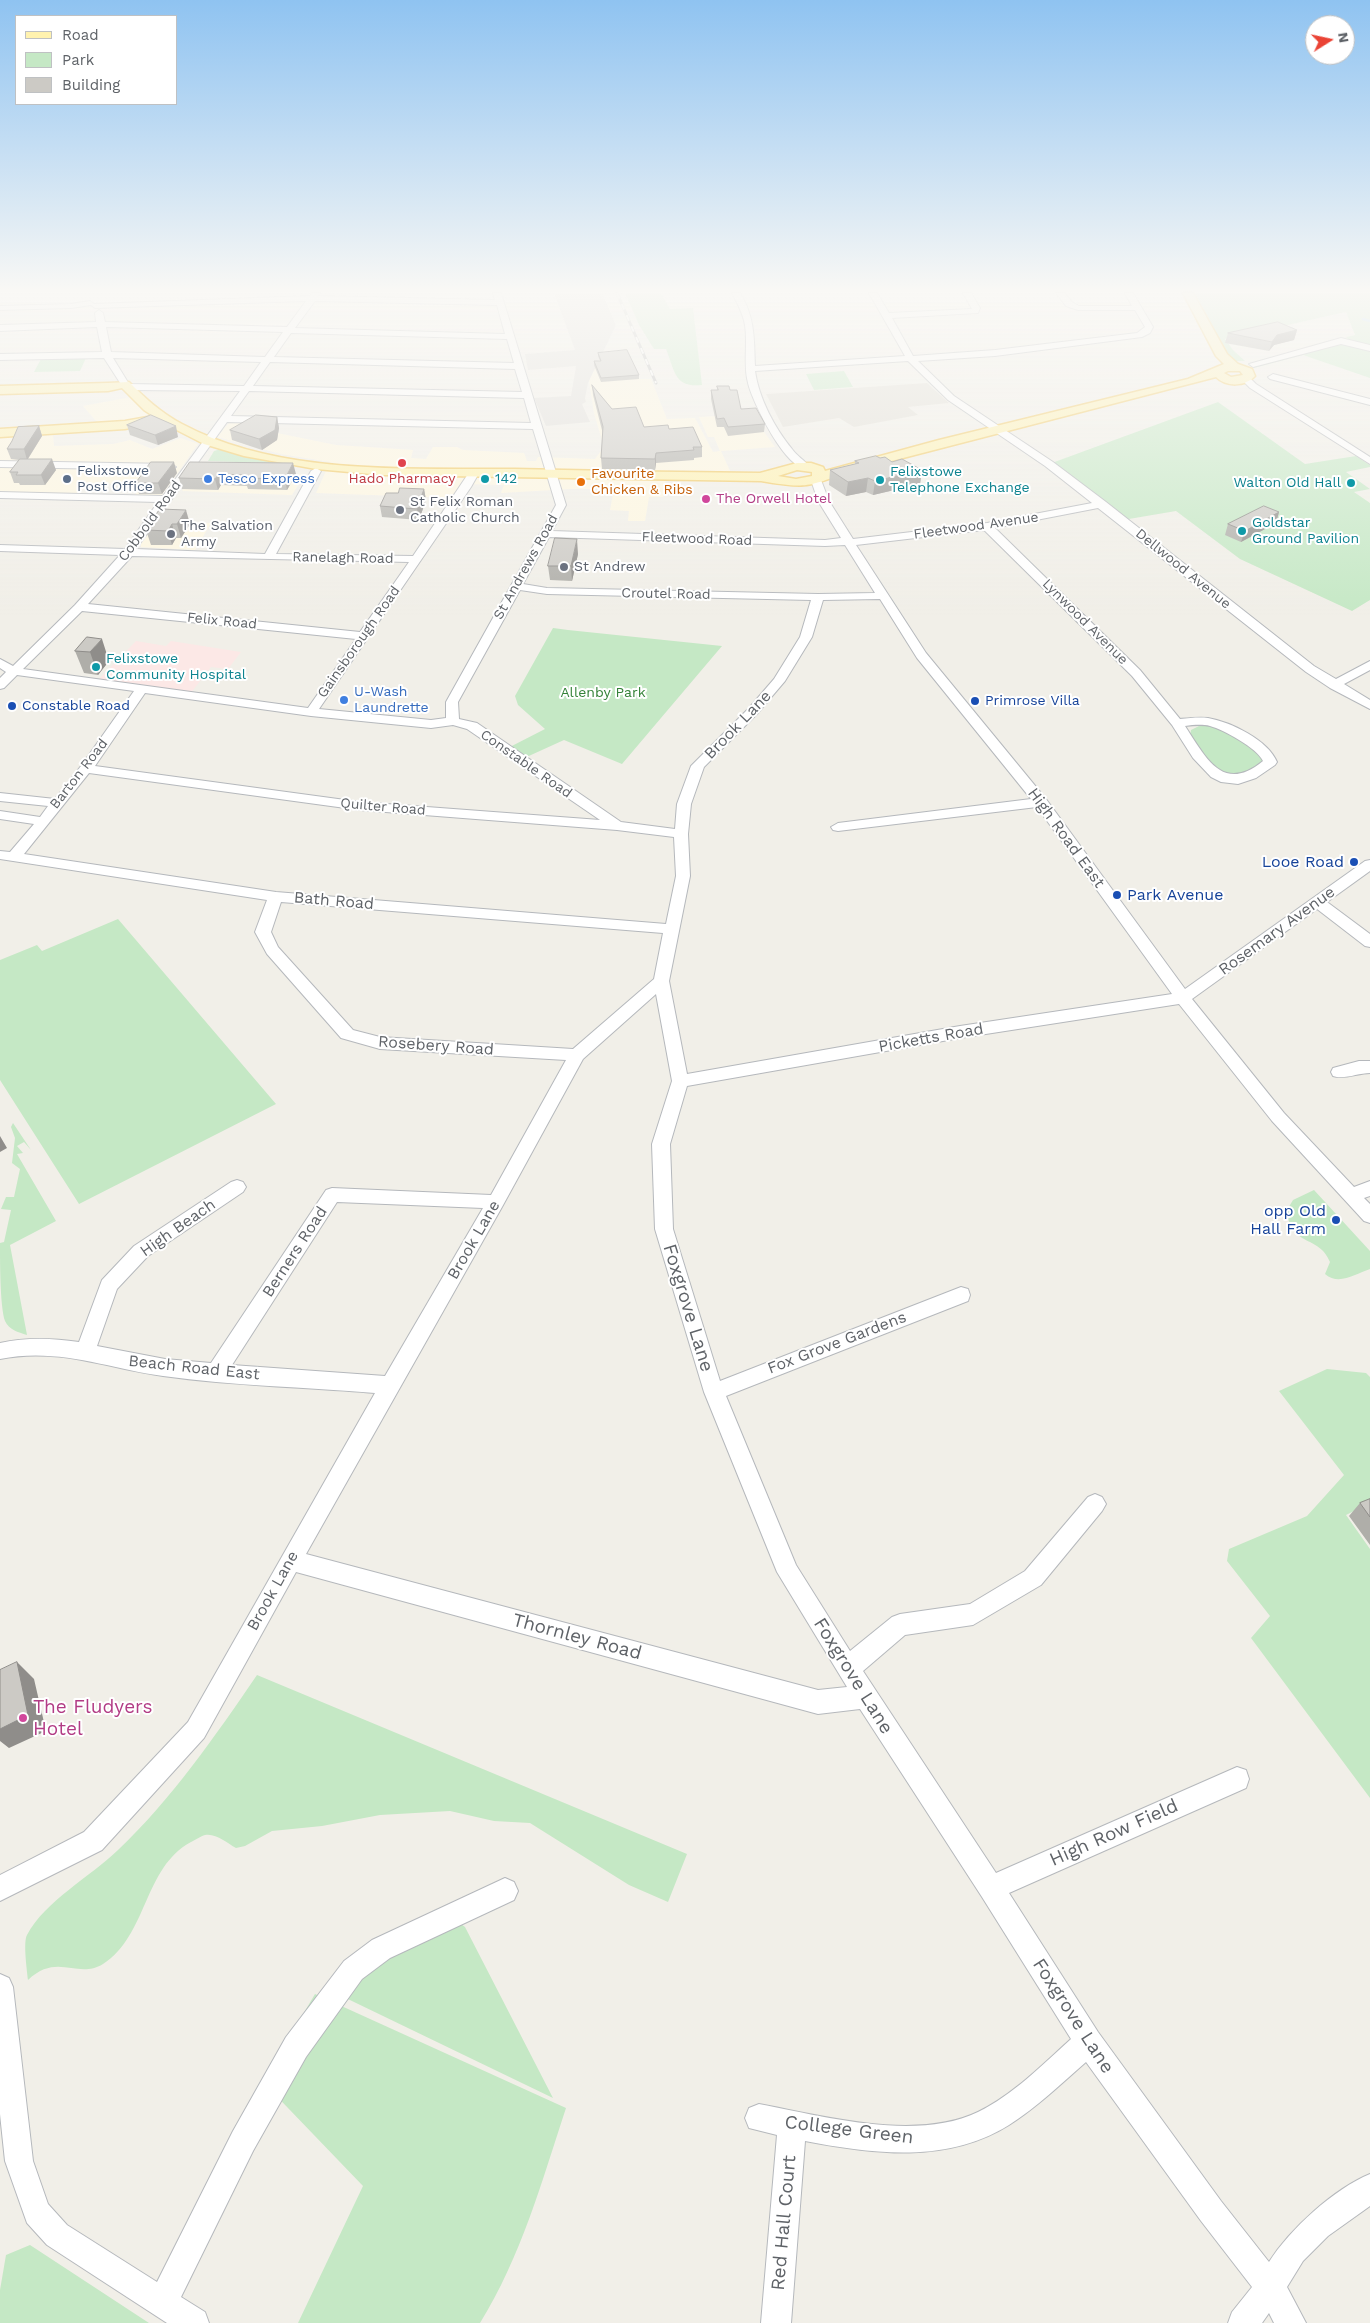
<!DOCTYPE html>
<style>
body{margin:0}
#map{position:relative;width:1370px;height:2323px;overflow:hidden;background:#f1efe8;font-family:"Work Sans",sans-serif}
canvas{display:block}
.legend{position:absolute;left:15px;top:15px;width:162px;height:90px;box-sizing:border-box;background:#fff;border:1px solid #bfc1c3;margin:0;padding:6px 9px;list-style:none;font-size:15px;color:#5f6368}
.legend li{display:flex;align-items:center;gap:10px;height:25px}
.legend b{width:25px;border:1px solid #bfc1c3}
.north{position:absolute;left:1305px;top:15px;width:50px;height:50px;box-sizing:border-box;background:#fff;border:1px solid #bfc1c3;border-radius:50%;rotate:80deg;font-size:14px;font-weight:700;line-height:20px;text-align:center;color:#5f6368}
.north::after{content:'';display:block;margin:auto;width:18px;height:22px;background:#ea4335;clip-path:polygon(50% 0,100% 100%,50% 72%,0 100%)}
</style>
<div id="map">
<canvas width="1370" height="2323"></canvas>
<ul class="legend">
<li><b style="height:6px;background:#fff2af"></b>Road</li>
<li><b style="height:14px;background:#c5e8c5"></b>Park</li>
<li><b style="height:14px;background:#cccac5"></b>Building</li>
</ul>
<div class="north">N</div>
</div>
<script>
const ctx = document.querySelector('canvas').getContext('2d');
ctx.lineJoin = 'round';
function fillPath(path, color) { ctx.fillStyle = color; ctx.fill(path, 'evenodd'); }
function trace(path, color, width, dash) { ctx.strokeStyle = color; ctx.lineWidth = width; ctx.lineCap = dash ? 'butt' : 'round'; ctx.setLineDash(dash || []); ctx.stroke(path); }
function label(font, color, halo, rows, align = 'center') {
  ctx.font = font + ' "Work Sans",sans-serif'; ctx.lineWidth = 4; ctx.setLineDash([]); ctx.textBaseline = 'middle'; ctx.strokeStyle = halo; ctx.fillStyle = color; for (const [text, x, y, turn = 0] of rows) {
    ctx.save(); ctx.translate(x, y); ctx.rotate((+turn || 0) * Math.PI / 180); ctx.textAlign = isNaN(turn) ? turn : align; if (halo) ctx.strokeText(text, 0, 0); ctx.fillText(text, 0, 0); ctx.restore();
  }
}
fillPath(new Path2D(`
 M626,351L640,379H651L667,419L695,418L713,452L720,451L714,437H708L699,417L757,414L764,432L775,447L721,451L730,471L668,470L663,497H649L645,521H628L629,511L610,510L614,489H570L501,493L504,485L462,484L453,498L316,493L330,462L281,454L217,437L230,422L277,424V433L336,445L413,450L411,458L426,459L433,447H457L463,450L524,453L527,461H536L538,457L595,459L604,447L594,413L589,381L602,353Z
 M131,397L152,415L130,420L97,422L83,406Z
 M53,435L54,446L113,444L130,440L152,449L181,438L198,444L162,495H135L142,484L88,483L79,494L0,492V438Z
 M196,472L244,473L305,474L292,495L182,491Z
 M157,522L211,523L195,550L141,547V544Z`), '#fef7e0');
fillPath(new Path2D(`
 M554,293H602L616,325L588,383L585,398L586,402L582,404L590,422L546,426L534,398L571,396L576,366L528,370L525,354L575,350Z`), '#e0deda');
fillPath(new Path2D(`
 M927,383L949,403L908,407L918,415L854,427L839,418L783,427L766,394Z`), '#e1ded6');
fillPath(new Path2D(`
 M136,641L166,646L171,641L241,652L228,669L211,667L190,694L98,680Z`), '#fce8e6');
fillPath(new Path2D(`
 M625,293H661L670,309L693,308L702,385C674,388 675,371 666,349H654L639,325Z
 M1195,293H1370V347L1350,341L1346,337L1355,335L1346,312L1225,339L1233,350L1245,361H1231Z
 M1342,343L1370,350V378L1303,355L1254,368L1251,366Z
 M86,358L80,371L34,372L41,359Z
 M844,371L853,387L814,390L806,374Z
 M1218,402L1305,464L1356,456L1370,465V467L1346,472L1370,489L1354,492L1370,503V600L1352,611L1240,559L1176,511L1123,520L1049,464Z
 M221,449L261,460L292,464L208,461L214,451Z
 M553,628L568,630L722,646L622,764L564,740L520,760L504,750L545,729L518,705L515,696Z
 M1201,725L1214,726L1261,752L1267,761L1241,776L1216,773L1190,736L1191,730Z
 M118,919L276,1104L79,1204L0,1080V960L37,945L42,951Z
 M13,1123L31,1150L24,1142L17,1146L23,1153L17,1154L56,1221L10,1245L27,1335C18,1332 9,1330 5,1321C0,1307 0,1260 0,1243L4,1242L11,1210L1,1209L6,1197H14L20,1169L12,1163L15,1138L11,1127Z
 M1314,1190L1370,1251V1269C1355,1274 1339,1286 1325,1274L1330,1262C1319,1234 1290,1248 1287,1210L1293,1200Z
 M1327,1369L1366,1373L1370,1377V1503L1346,1515L1370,1549V1798L1251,1638L1270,1616L1227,1561L1229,1549L1307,1516L1344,1475L1279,1391Z
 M257,1675L687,1854L668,1902L629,1885L530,1823L494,1821L450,1811L380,1815L322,1826L272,1831L245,1846L236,1848C227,1843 216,1833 205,1835C201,1836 195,1840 191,1842C143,1868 148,1935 103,1964C77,1980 58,1952 28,1980C27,1970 23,1942 27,1935C45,1901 90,1877 118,1850C171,1800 216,1735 257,1675Z
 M450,1916L465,1927L553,2098L325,1988Z
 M315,1994L566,2108C542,2181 521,2257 480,2323H298L363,2186L263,2082Z
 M30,2245L149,2323H0V2290L6,2255Z`), '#c5e8c5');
trace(new Path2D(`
 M1363,319L1370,321`), '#aadaff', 2.5);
const minor = new Path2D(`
 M312,293H320L318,296L495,300L493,293H501L566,505L552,531L825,540L841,538L818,501L811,480L816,477L821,480L829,501L853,539L987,523L1092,503L1045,466L948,400L908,361L755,371C759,399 775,428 792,449C797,456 804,460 809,466L808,468C787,473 752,401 748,383C743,364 748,344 745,325C743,313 737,303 732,293H740C755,317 754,339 755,366L905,356L869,293H877L889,313L972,309L963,293H971L980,308L978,313L892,318L913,356L995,350L1137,333L1145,327L1135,310H1078L1066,306L1056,293H1064L1072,302L1079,306H1132L1125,293H1133L1153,327L1150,333L1142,337L995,356L918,361L954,396L1053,462L1106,502L1314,666L1336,679L1370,661V670L1344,684L1370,700V709L1330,688L1306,672L1098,508L995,528L1140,670L1180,719C1190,718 1199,717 1208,718C1231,722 1268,740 1277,762L1275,765L1256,778L1238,784L1221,782L1211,777L1193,758L1172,725L1132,676L984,530L856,545L926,653L1046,799L1185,989L1365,861L1370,860V871L1327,902L1370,934V947L1365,946L1317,909L1192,999L1284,1113L1354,1187L1370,1181V1196L1364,1198L1370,1204V1223L1364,1221L1272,1121L1179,1004L960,1038L687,1086L670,1144L673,1229L720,1381L961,1287L968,1289L970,1295L968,1301L726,1396L796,1565L850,1651L892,1617L900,1614L970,1604L1025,1571L1088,1497L1095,1494L1102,1497L1106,1504L1102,1511L1041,1585L973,1625L905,1635L863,1671L996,1873L1237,1767L1246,1770L1249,1779L1246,1788L1009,1893L1098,2032L1221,2201L1269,2262C1290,2229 1334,2189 1370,2174V2206L1328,2236L1303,2261L1287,2287L1306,2323H1274L1269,2313L1262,2323H1228L1232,2312L1252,2287L1201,2221L1086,2062C1061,2084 1037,2107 1009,2125C947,2164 873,2154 805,2141L791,2323H761L777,2135L749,2128L745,2118L749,2108L759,2104C823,2116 916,2142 978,2112C1013,2095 1042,2065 1071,2039L982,1897L860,1709L818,1714L296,1572L204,1738L102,1850L0,1901V1875L84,1832L188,1722L375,1393C305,1387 233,1386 163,1376C107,1368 57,1347 0,1359V1343C27,1337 52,1338 79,1342L102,1280L134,1246L231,1182L237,1180L243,1182L246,1187L243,1192L148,1256L117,1289L97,1346L165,1359L211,1363L326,1190L332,1188L491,1195L566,1060L380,1049L341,1038L267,954L255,932L267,900L0,859V851L10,852L34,824L0,819V811L40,817L48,806L0,801V793L55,799L81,766L134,691L17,675L4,688L0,689V678L6,672L0,668V659L13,666L75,605L120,555L0,551V545L125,549L158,502L0,498V492L163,496L240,391L127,390L124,389L104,358L0,360V354L102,352L97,327L0,331V325L96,322L95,313L99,310L103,313L105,322L287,327L306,301L95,308L91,305L71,308L0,310V306L71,304L90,301L94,304L310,296ZM315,301L497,305L505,334L295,328ZM106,327L283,332L265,357L111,352ZM291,333L507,339L514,363L274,357ZM113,358L261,362L244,386L129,384ZM270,362L515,369L522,392L253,386ZM249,391L524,398L531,423L231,416ZM227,422L533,429L556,505L446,702V718L431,720L319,709L471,487L479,473L478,471H470L413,556L276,554L321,471L316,468L311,471L265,554L136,549ZM549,537L825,546L845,545L875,593L818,594L547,588L523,584ZM132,556L409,562L360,632L88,604ZM520,590L547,594L811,600L800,637L774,679L749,708L691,766L677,804L675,829L621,822L477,723L459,719L458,702ZM880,599L917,658L1031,799L838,823L831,827L833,830L838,831L1037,807L1172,994L960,1026L687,1074L669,981L690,876L688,834L691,804L704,767L757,714L785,681L812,637L823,600ZM82,611L356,639L308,708L23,669ZM145,693L311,716L431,728L453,725L467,729L600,820L360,802L95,766ZM1185,726C1193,725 1202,724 1210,726C1224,730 1257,748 1263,761C1223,794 1206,758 1185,726ZM89,773L360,810L617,830L674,837L676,876L666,924L276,892L24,854ZM281,902L663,933L654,979L573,1049L380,1037L353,1030L278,947L271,932ZM656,994L672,1081L652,1144L655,1229L704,1392L777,1572L847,1687L818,1690L306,1554L502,1207L583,1059ZM337,1202L483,1208L385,1376L232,1365Z
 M1341,338L1370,345V351L1341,344L1253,367L1249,364Z
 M1273,374L1370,399V405L1270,379L1268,377Z
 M1243,377H1249L1256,384L1370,457V464L1250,388L1241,379Z
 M0,461L171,464L176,467L171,470L0,467Z
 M1359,1061H1370V1073C1358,1073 1344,1080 1333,1076L1331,1072L1333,1068Z
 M505,1878L514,1882L518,1891L514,1900L390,1958L362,1979L306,2057L253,2151L181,2297L205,2312L209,2323H167L47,2245L27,2223L5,2161L0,2114V1974L9,1978L13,1987L33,2161L48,2204L67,2225L157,2282L233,2131L286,2037L344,1961L372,1940Z`);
const major = new Path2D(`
 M1183,293H1193L1227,354L1238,364L1252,369L1255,376C1245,387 1226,387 1216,377L845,473C806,488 802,488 761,481L383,475L316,469L244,456L204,444L161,422L125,429L0,437V429L125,421L153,416L144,410L122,388L108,391L0,394V386L108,383L129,382C145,398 161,413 182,424C279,476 408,468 515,469C597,471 678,472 760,473L797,463H811L823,467L825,471L939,440L1188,379L1224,364L1216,356ZM1228,371H1240L1243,375L1231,377L1224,373ZM797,470L812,472V476L796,479L778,476Z`);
trace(minor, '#b5b8bc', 2);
trace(major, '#f2c960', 3);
fillPath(minor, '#fff');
fillPath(major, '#fff2af');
const rail = new Path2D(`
 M617,293L656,383`);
trace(rail, '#b6b7b8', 3);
trace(rail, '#fff', 2, [6]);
fillPath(new Path2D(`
 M1297,330L1294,340L1274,345L1269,351L1225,343L1228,333Z
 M598,353L639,375V379L601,382L594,365V361H600L598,356Z
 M592,385L612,409L644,427L669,429L702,447V457L694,458V460L656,463L655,470L602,469L601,458L603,434L593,395Z
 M717,386L730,390L741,409L765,424L764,432L728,436L724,427H717L711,399V390H717Z
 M277,417L279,428L277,440L262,450L232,440L230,430Z
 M127,425L178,437L158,445L130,435Z
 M39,426L42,436L28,459L56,470L45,485H20L19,483H14L10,472L19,460L11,459L7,449Z
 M880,458L922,470L920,484L873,495L866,492L846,496L829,485L830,470L855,464V461Z
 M190,462L296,474L287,490L248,489L247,486L221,485L218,490L182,489L179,478Z
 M177,473L162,494H139L136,483Z
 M424,489L426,500L419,520L382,517L380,506L398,493Z
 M160,509L190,524L181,538H176L172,545H151L146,530Z
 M1279,512L1276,523L1241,542L1225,535L1228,524Z
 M578,554L572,581L550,580L548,566Z
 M87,637L109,661L98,675L84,673L75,651Z
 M1370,1499V1545L1349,1516L1360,1503Z`), '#afaea9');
fillPath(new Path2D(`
 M1297,330L1294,340L1274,345L1269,351L1272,342L1277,335Z
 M277,417L279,428L277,440L262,450L259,439Z
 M39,426L42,436L27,460L24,449Z
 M176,426L178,437L158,445L155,435Z
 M656,453V463L655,470V459Z
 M52,459L56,470L45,485L41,475Z
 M174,462L177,473L162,494L158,483Z
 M293,463L296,474L287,490L285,479Z
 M922,470L920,484L873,495L875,481Z
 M219,474L221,485L218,490L215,479Z
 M868,478L866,492L846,496L848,482Z
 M424,489L426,500L419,520L417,509Z
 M186,510L190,524L181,538L177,524Z
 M1279,512L1276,523L1241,542L1245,531Z
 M172,524L176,538L172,545L168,531Z
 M577,539L578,554L572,581L571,566Z
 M102,639L109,661L98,675L90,652Z
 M0,1136L7,1148L0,1152Z
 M17,1662L34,1679L46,1731L9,1748L0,1741V1729Z`), '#8f8d8a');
const building = new Path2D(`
 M1278,322L1297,330L1277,335L1272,342L1228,333Z
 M627,350L639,375L601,378L594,361H601L598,353Z
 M592,385L612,409L636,407L644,427L668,425L669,429L693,427L702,447H693L694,450L656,453L655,459L601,458L603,427Z
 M717,386H729L730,390H737L741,409L756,408L765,424L728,427L724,418L717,419L711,390H718Z
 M151,415L176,426L155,435L127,425Z
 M256,415L277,417L275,430L259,439L230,430Z
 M39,426L24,449H7L12,441L18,427Z
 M876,456L880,458L885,457L892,462L902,459L922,470L875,481L868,478L848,482L830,470L859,463L855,461Z
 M20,459H52L41,475H16L18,472H10Z
 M151,462H174L158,483H136Z
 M190,462L293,463L285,479L246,478L247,475L219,474L215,479L179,478Z
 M400,488L424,489L417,509L380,506L386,493H398Z
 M1264,506L1279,512L1245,531L1228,524Z
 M160,509L186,510L177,524H172L168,531L146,530Z
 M555,538L577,539L571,566H548Z
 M87,637L102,639L90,652L75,651Z
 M1370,1499V1517L1360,1503Z
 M17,1662L28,1715L0,1729V1670Z`);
fillPath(building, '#cccac5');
trace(building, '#8f8d8a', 1);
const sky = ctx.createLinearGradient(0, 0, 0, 618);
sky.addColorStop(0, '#8fc3f1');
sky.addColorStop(0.47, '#f9f8f5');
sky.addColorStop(1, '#f9f8f500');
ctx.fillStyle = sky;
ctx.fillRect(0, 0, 1370, 618);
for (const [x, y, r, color] of [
 [402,463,5,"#e0444e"],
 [67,479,5,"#5c6f8a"],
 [208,479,5,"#3f7fe0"],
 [485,479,5,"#0f9aa8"],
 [880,480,5,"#0f9aa8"],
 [581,482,5,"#e8710a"],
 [1351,483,5,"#0f9aa8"],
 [706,499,5,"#d1479c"],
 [400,510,5,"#6b7280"],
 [1242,531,5,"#0f9aa8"],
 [171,534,5,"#6b7280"],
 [564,567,5,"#6b7280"],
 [96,667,5,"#0f9aa8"],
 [344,700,5,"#3f7fe0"],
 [975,701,5,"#1a4fb4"],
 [12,706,5,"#1a4fb4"],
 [1354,862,5,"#1a4fb4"],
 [1117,895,5,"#1a4fb4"],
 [1336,1220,5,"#1a4fb4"],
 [23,1718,5,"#d1479c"]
]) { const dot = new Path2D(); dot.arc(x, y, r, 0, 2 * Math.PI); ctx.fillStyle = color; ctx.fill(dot); trace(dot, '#fff', 2); }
label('14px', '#4e5e75', '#fff', [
 ["Felixstowe",77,471],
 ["Post Office",77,487]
], 'left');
label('14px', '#0d838f', '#fff', [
 ["Felixstowe",890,472],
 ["Telephone Exchange",890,488],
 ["142",495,479],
 ["Walton Old Hall",1341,483,"right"],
 ["Goldstar",1252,523],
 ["Ground Pavilion",1252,539],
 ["Felixstowe",106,659],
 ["Community Hospital",106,675]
], 'left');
label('14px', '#c56008', '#fff', [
 ["Favourite",591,474],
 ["Chicken & Ribs",591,490]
], 'left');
label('14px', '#366cbe', '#fff', [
 ["Tesco Express",218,479],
 ["U-Wash",354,692],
 ["Laundrette",354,708]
], 'left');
label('14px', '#be3a42', '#fff', [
 ["Hado Pharmacy",402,479]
]);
label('14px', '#b23c85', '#fff', [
 ["The Orwell Hotel",716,499]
], 'left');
label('14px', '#5b616d', '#fff', [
 ["St Felix Roman",410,502],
 ["Catholic Church",410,518],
 ["The Salvation",181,526],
 ["Army",181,542],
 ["St Andrew",574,567]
], 'left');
label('14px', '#5f6368', '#fff', [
 ["Cobbold Road",150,521,-54],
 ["Fleetwood Avenue",976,526,-8],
 ["Fleetwood Road",697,539,2],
 ["Ranelagh Road",343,558,1],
 ["St Andrews Road",526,567,-61],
 ["Dellwood Avenue",1183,569,39],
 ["Croutel Road",666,594,1],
 ["Felix Road",222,621,6],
 ["Lynwood Avenue",1085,622,45],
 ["Gainsborough Road",359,642,-55],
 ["Constable Road",526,764,35],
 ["Barton Road",79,774,-52],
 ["Quilter Road",383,807,5]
]);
label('14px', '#348238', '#fff', [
 ["Allenby Park",603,693]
]);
label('14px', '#164399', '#fff', [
 ["Primrose Villa",985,701],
 ["Constable Road",22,706]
], 'left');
label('16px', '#5f6368', '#fff', [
 ["Brook Lane",738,725,-46],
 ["High Road East",1066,838,54],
 ["Bath Road",334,901,5],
 ["Rosemary Avenue",1277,931,-36],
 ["Picketts Road",931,1038,-10],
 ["Rosebery Road",436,1046,4],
 ["High Beach",178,1228,-35],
 ["Brook Lane",474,1240,-60],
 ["Berners Road",295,1252,-57],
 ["Fox Grove Gardens",837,1343,-21],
 ["Beach Road East",194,1368,6],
 ["Brook Lane",273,1591,-61]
]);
label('16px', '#164399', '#fff', [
 ["Looe Road",1344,862],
 ["Park Avenue",1127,895,"left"],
 ["opp Old",1326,1211],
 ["Hall Farm",1326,1229]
], 'right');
label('19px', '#5f6368', '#fff', [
 ["Foxgrove Lane",688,1308,73],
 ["Thornley Road",577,1637,15],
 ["Foxgrove Lane",853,1676,58],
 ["High Row Field",1114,1833,-24],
 ["Foxgrove Lane",1073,2016,57],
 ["College Green",849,2130,7],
 ["Red Hall Court",784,2223,-85]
]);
label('19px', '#b23c85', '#fff', [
 ["The Fludyers",33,1707],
 ["Hotel",33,1729]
], 'left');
</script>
